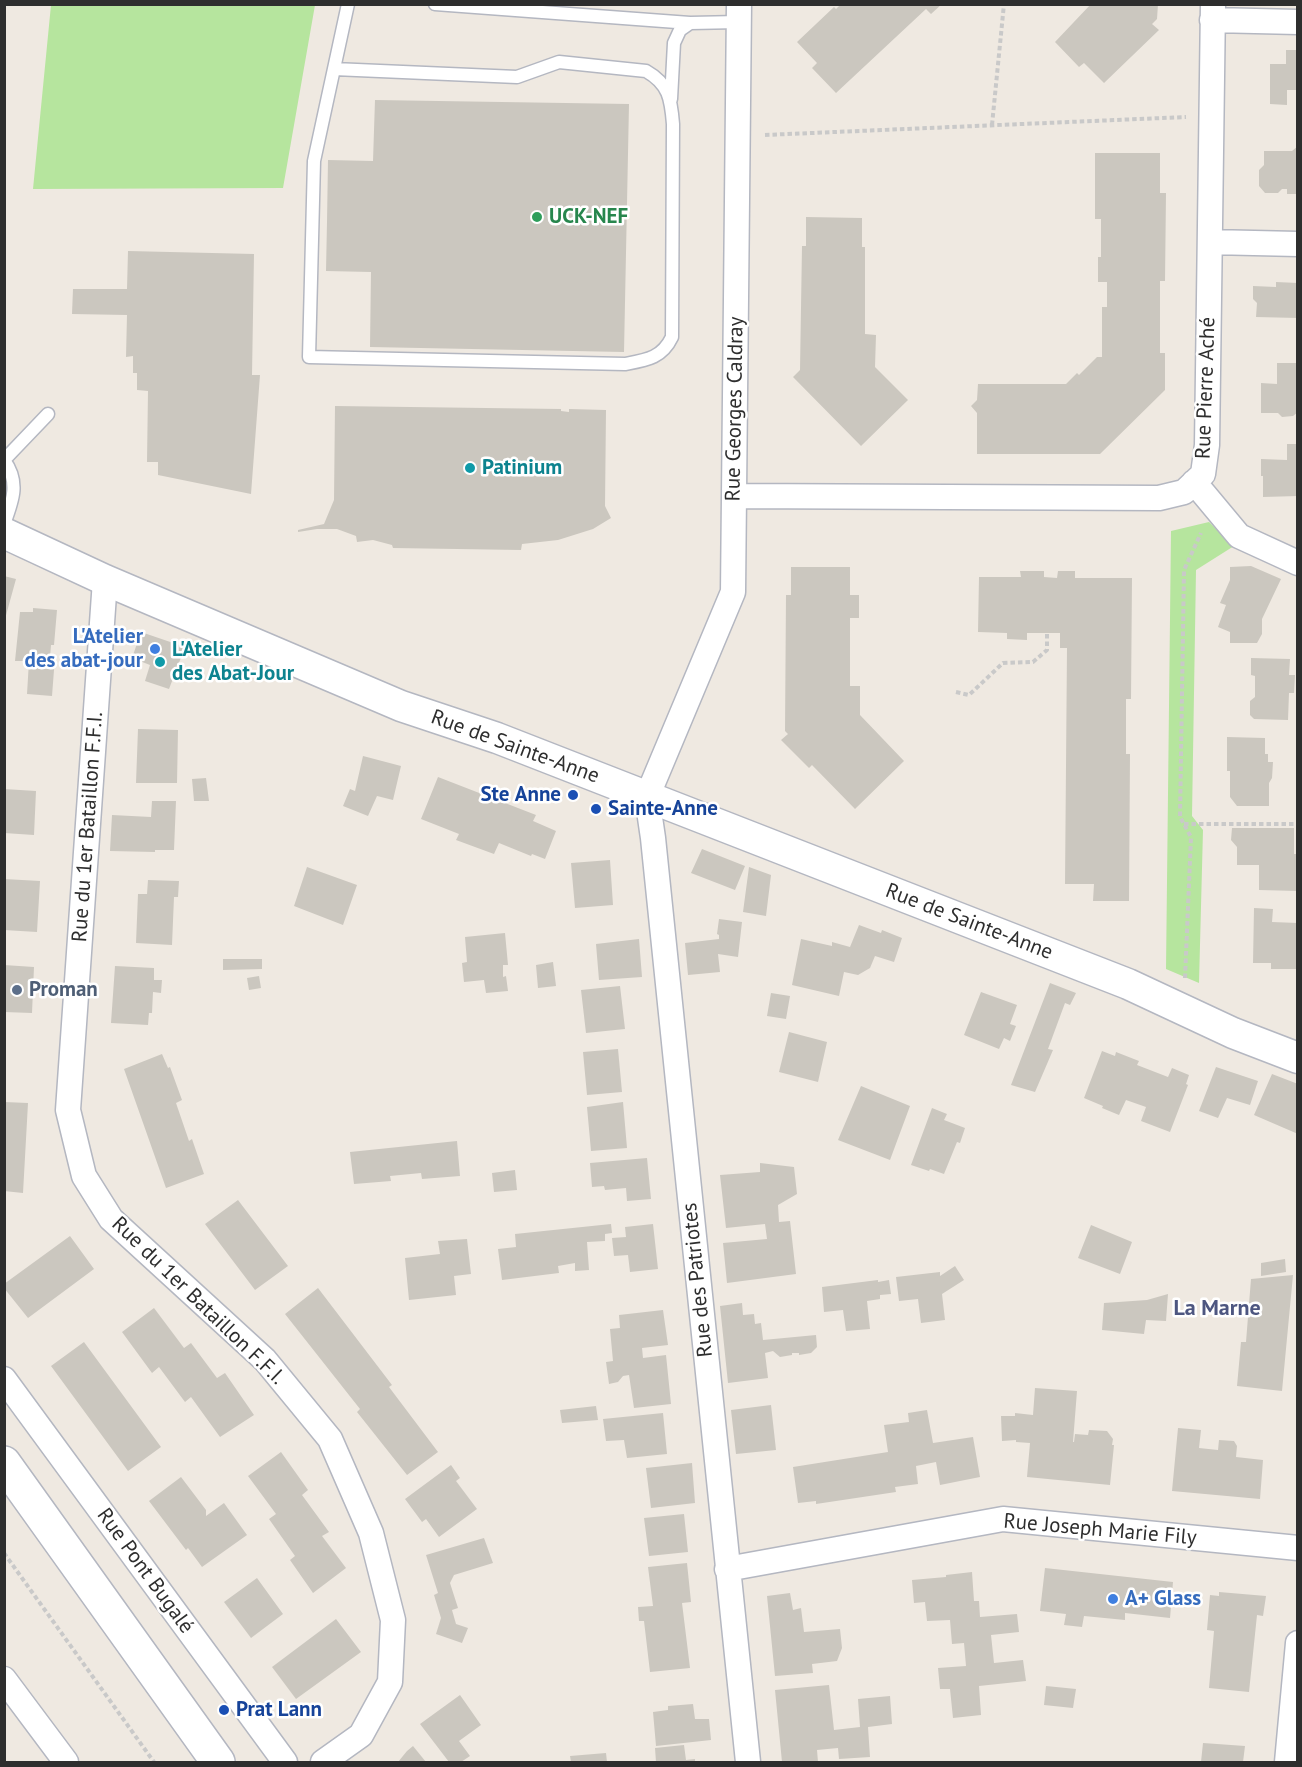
<!DOCTYPE html>
<meta charset="utf-8">
<style>
body{margin:0}
#map{position:relative;width:1302px;height:1767px;overflow:hidden;background:#efe9e1;font-family:"PT Sans",sans-serif}
canvas{display:block}
.frame{position:absolute;inset:0;border:6px solid #2e2e2e;pointer-events:none}
</style>
<div id="map">
<canvas width="1302" height="1767"></canvas>
<div class="frame"></div>
</div>
<script>
const ctx = document.querySelector('canvas').getContext('2d');
ctx.lineJoin = 'round';
function fillPath(path, color) { ctx.fillStyle = color; ctx.fill(path, 'evenodd'); }
function trace(path, color, width, dash) { ctx.strokeStyle = color; ctx.lineWidth = width; ctx.lineCap = dash ? 'butt' : 'round'; ctx.setLineDash(dash || []); ctx.stroke(path); }
function label(font, color, halo, rows, align = 'center') {
  ctx.font = font + ' "PT Sans",sans-serif'; ctx.lineWidth = 5; ctx.setLineDash([]); ctx.textBaseline = 'middle'; ctx.strokeStyle = halo; ctx.fillStyle = color; for (const [text, x, y, turn = 0] of rows) {
    ctx.save(); ctx.translate(x, y); ctx.rotate((+turn || 0) * Math.PI / 180); ctx.textAlign = isNaN(turn) ? turn : align; if (halo) ctx.strokeText(text, 0, 0); ctx.fillText(text, 0, 0); ctx.restore();
  }
}
fillPath(new Path2D(`
 M51,5H315L283,188L33,189Z
 M1209,522L1234,546L1196,570L1192,816L1203,830L1199,983L1166,969L1171,531Z`), '#b6e59e');
fillPath(new Path2D(`
 M841,4H942L931,14L926,9L836,93L812,68L817,63L797,42L834,7L836,9Z
 M1091,4H1158L1157,19L1152,24L1159,30L1104,83L1084,63L1079,67L1055,42Z
 M1286,50H1298V90H1287V105L1270,104V64H1286Z
 M375,100L629,104L624,352L370,347L371,272L326,271L327,222L328,160L373,161Z
 M1298,146V194H1287V189H1282L1278,193H1265L1259,186V170L1264,165V151H1292Z
 M1095,153H1160V193H1166L1165,281H1160V353H1165V390L1100,454H977V413L971,406L977,400L978,384H1066L1077,373L1079,375L1097,357H1102V307H1107V282H1098V257H1101V219H1095Z
 M806,217L862,218V247H865V334L876,335L875,367L908,400L861,446L793,377L800,370L802,246H806Z
 M128,251L254,254L252,375H260L251,494L158,475V462H147L148,391L137,390V373H133V356L126,357L127,315L72,314L73,289H127Z
 M1276,282L1298,283V318L1256,317L1257,303L1253,299V286L1276,287Z
 M1277,363H1298V412L1293,416L1282,417L1278,413H1261V383L1277,384Z
 M335,406L561,409V411L569,412V409L606,410L605,506L611,518L593,529L558,540L522,544L521,550L393,548L392,545L373,540L357,542L356,536L337,529H317L298,532V530L324,524L334,500Z
 M1287,444H1298V496L1263,497V476H1261V459L1287,460Z
 M1251,566L1281,579L1262,619V634L1257,643H1230V632L1218,627L1226,605L1220,603L1230,580V567Z
 M791,567H850V595H859V618H850V686H860V715L904,761L855,809L812,765L809,768L781,740L788,734L785,731L786,595H791Z
 M1020,571H1044V577L1057,578L1058,571H1075V578H1132L1131,699H1126V754H1130L1129,901H1093L1094,884H1065L1067,648H1060V633H1027V640L1007,639V633L978,632L979,577H1021Z
 M4,576L16,579L5,619H4Z
 M33,608L57,610L54,645H51L50,657H55L52,696L27,694L29,661H15L20,612H33Z
 M141,632L185,647L169,689L145,681L150,665L132,658Z
 M1251,658L1290,659L1289,675H1295L1294,693H1289L1288,720L1254,719L1250,715V701L1255,697V676L1251,675Z
 M138,729L178,730L177,783H136Z
 M1227,737L1265,738V754H1268V762H1273L1272,778L1269,783V806H1237L1230,797V771H1227Z
 M363,756L401,766L393,800L377,796L368,816L343,806L350,789L355,791Z
 M438,777L536,815L533,821L556,831L545,859L532,854L531,856L499,843L494,854L456,840L459,834L421,819Z
 M206,778L209,801H194L192,779Z
 M4,789L36,791L34,835L4,833Z
 M152,801H176L174,850H155V852L110,851L112,815L151,817Z
 M1232,828H1294V854H1298V891L1259,890V865H1237V847L1231,840Z
 M702,849L745,866L735,890L691,873Z
 M610,860L613,905L575,908L571,863Z
 M307,867L357,885L343,925L294,906Z
 M749,867L771,875L766,916L743,912Z
 M4,879L40,881L37,932L4,930Z
 M148,880L179,881L178,897H174L172,945L136,943L138,894H147Z
 M1254,908L1273,909L1272,922L1298,923V969H1271V963H1253Z
 M719,919L742,922L738,957L718,954L720,972L688,975L685,943L719,939V935L717,934Z
 M859,925L881,933L882,930L902,938L894,962L875,956L870,968L858,975L844,972L839,996L792,985L801,939L832,946V942L850,947Z
 M505,933L508,965H503V977L506,976L508,991L486,993L484,980L464,982L462,963L467,962L465,937Z
 M639,939L642,977L599,980L596,944Z
 M223,959H262V969L223,970Z
 M553,962L556,986L538,988L536,965Z
 M4,965L34,967L32,1013L4,1012Z
 M115,966L154,968V980H162L161,993L153,992L152,1013H149L148,1025L111,1023Z
 M259,976L261,988L249,990L247,978Z
 M1050,983L1076,993L1070,1005L1065,1003L1048,1049L1053,1050L1035,1092L1011,1085Z
 M620,986L625,1029L586,1033L581,990Z
 M981,992L1017,1005L1010,1024L1016,1026L1010,1041L1004,1038L999,1049L964,1035Z
 M771,993L790,996L786,1019L767,1016Z
 M789,1032L827,1042L818,1082L779,1072Z
 M618,1049L622,1092L587,1095L583,1052Z
 M1102,1051L1115,1056L1116,1052L1139,1061L1137,1065L1168,1077L1172,1068L1189,1075L1186,1084L1188,1085L1170,1132L1141,1121L1146,1107L1126,1100L1119,1115L1102,1108L1103,1106L1084,1098Z
 M162,1054L168,1068L170,1067L182,1100L176,1103L189,1141L192,1139L204,1174L166,1188L124,1069Z
 M1216,1067L1258,1081L1250,1105L1227,1098L1218,1118L1199,1111Z
 M1272,1074L1298,1084V1134L1254,1115Z
 M861,1086L910,1106L890,1160L838,1140Z
 M4,1102L28,1103L23,1193L4,1191Z
 M623,1102L627,1148L591,1151L587,1107Z
 M932,1108L947,1114L944,1120L965,1128L960,1143L957,1142L944,1174L930,1169L929,1171L911,1165Z
 M457,1141L460,1176L422,1179L421,1173L390,1176L391,1181L354,1184L350,1152Z
 M647,1158L651,1199L627,1201L626,1188L605,1190L604,1186L592,1187L590,1163Z
 M760,1163L794,1167L797,1194L778,1205L779,1222L790,1221L796,1274L727,1283L723,1243L767,1239L765,1224L726,1228L720,1175L760,1172Z
 M515,1170L517,1190L494,1192L492,1173Z
 M238,1200L288,1266L255,1290L205,1224Z
 M611,1224L612,1233L605,1234V1241L587,1242L589,1270L575,1271V1263L558,1266L559,1273L502,1280L498,1249L516,1247L515,1234Z
 M653,1224L658,1269L630,1272L628,1255L614,1256L612,1238L626,1237L625,1227Z
 M1091,1225L1132,1242L1120,1274L1078,1258Z
 M70,1236L94,1269L28,1318L4,1288V1284Z
 M467,1239L471,1274L454,1276L456,1295L409,1300L405,1258L440,1254L438,1241Z
 M1285,1259L1286,1272L1261,1276V1263Z
 M955,1266L964,1280L942,1294L945,1320L921,1323L918,1299L899,1301L896,1277L940,1272V1276Z
 M1293,1275L1282,1391L1237,1386L1241,1342H1246L1251,1279Z
 M878,1280V1282L889,1280L891,1294L880,1295V1299L867,1301L870,1329L846,1331L843,1310L824,1312L822,1287Z
 M318,1288L392,1385L389,1387L438,1452L407,1475L357,1412L360,1409L285,1314Z
 M1168,1294L1166,1321L1146,1320L1144,1334L1102,1330L1104,1303L1147,1300Z
 M742,1303L743,1315L754,1314L755,1324L761,1323L763,1340L816,1335L817,1347L811,1353L799,1355V1353H792V1355L780,1357L773,1351L765,1353L768,1378L728,1383L720,1306Z
 M154,1308L184,1348L191,1343L217,1378L225,1373L254,1415L220,1437L191,1397L185,1402L159,1367L152,1373L122,1332Z
 M663,1310L668,1345L642,1348L643,1358L666,1355L671,1404L634,1408L629,1375L623,1376L618,1382L609,1384L606,1362L613,1361L610,1329L620,1328L619,1315Z
 M84,1342L161,1447L128,1471L51,1366Z
 M1035,1388L1077,1391L1073,1442H1074L1075,1434L1088,1435L1089,1430L1107,1431L1113,1439L1112,1445H1114L1110,1485L1027,1477L1030,1443L1016,1442V1440L1002,1441L1001,1416H1015V1413L1033,1415Z
 M771,1405L776,1450L736,1454L731,1410Z
 M596,1406L598,1420L562,1423L560,1410Z
 M927,1410L933,1443L973,1437L980,1477L940,1485L936,1462L916,1466L918,1484L895,1487L896,1492L816,1504V1501L798,1503L793,1467L888,1452L884,1425L909,1422L908,1413Z
 M663,1413L667,1454L627,1458L624,1440L606,1441L603,1419Z
 M1178,1428L1201,1430L1199,1448L1218,1450L1219,1440L1234,1441L1237,1446L1236,1457L1263,1460L1260,1499L1172,1491Z
 M281,1452L308,1490L302,1495L329,1532L322,1536L346,1568L313,1593L290,1560L295,1556L269,1519L276,1514L248,1476Z
 M692,1463L695,1503L651,1508L646,1468Z
 M451,1465L460,1478L456,1481L477,1509L439,1537L426,1519L422,1522L405,1499Z
 M181,1477L206,1510V1516L224,1503L247,1535L202,1567L188,1548L186,1550L149,1501Z
 M684,1514L688,1552L649,1556L644,1518Z
 M484,1538L493,1563L454,1575L450,1583L458,1608L452,1610L456,1624L468,1628L462,1643L436,1634L441,1618L434,1595L438,1593L426,1555Z
 M687,1563L691,1602L682,1603L690,1668L650,1672L644,1621H639L638,1607L653,1606L648,1567Z
 M1045,1568L1173,1582L1170,1618L1125,1613V1620L1084,1616L1082,1627L1064,1625L1066,1614L1040,1611Z
 M972,1572L974,1601H979L980,1617L1017,1614L1019,1632L991,1635L994,1663L1023,1660L1026,1681L979,1686L981,1715L953,1718L950,1689H940L938,1668L966,1666L964,1643L952,1644L950,1620L927,1621L925,1602L914,1603L912,1580L946,1577V1575Z
 M257,1578L283,1614L251,1638L224,1602Z
 M1219,1592L1266,1596L1263,1616L1257,1615L1249,1692L1209,1688L1214,1631L1207,1630L1210,1595L1219,1596Z
 M790,1593L793,1610L801,1608L804,1632L840,1629L842,1648L837,1661L812,1664L813,1673L775,1676L767,1596Z
 M336,1619L361,1652L296,1699L272,1667Z
 M829,1685L834,1730L860,1727L858,1699L890,1696L892,1724L868,1727L870,1757L839,1759L838,1748L817,1750L818,1762H782L775,1690Z
 M1046,1686L1076,1689L1073,1708L1044,1705Z
 M460,1695L481,1725L459,1741L470,1756L461,1762H449L420,1724Z
 M693,1704L695,1719H709L711,1740L656,1746L653,1712L668,1710V1706Z
 M1203,1743L1245,1746L1243,1762H1201Z
 M684,1745L686,1760L695,1759V1762H656L655,1748Z
 M413,1746L426,1762H398L407,1751Z
 M606,1753L607,1762H571L570,1756Z`), '#cbc7bf');
const service = new Path2D(`
 M435,4L690,23L739,22
 M334,69L517,77L559,62L646,71C669,84 671,99 673,124L672,337C662,358 647,360 625,364L309,357L314,161L348,4
 M671,99L674,43L680,30L690,23
 M4,460C20,482 13,500 4,524
 M4,460L48,414`);
const minor = new Path2D(`
 M739,4L733,592L647,797L653,838L748,1762
 M1212,20L1298,22
 M1210,242L1298,244
 M1194,482L1239,536L1298,563
 M734,496L1159,498L1184,492L1203,474L1207,445L1213,4
 M105,580L68,1110L84,1176L111,1219L265,1360L330,1439L371,1533L393,1620L390,1682L361,1735L323,1762
 M4,1379L285,1762
 M727,1569L1003,1519L1298,1548
 M4,1679L66,1762
 M1287,1762L1298,1643`);
const tertiary = new Path2D(`
 M4,533L105,580L401,706L497,738L1128,984L1233,1033L1298,1058`);
const secondary = new Path2D(`
 M4,1463L218,1762`);
trace(service, '#b4b7c1', 15);
trace(minor, '#b4b7c1', 27);
trace(tertiary, '#b4b7c1', 33);
trace(secondary, '#b4b7c1', 36);
trace(new Path2D(`
 M992,125L1004,4
 M765,135L1186,117
 M956,692L969,695L1003,663L1033,662L1047,650V633
 M1184,824H1298
 M1185,978L1191,837L1180,817L1184,570L1201,533
 M4,1553L154,1762`), '#c9c9c9', 4, [4.5, 3]);
trace(service, '#fff', 12);
trace(minor, '#fff', 24);
trace(tertiary, '#fff', 30);
trace(secondary, '#fff', 33);
for (const [x, y, r, color] of [
 [537,217,6,"#2e9e5b"],
 [470,468,6,"#0f9aa8"],
 [155,649,6,"#3f7fe0"],
 [160,662,6,"#0f9aa8"],
 [573,795,6,"#1a4fb4"],
 [596,809,6,"#1a4fb4"],
 [17,990,6,"#5c6f8a"],
 [1113,1599,6,"#3f7fe0"],
 [224,1710,6,"#1a4fb4"]
]) { const dot = new Path2D(); dot.arc(x, y, r, 0, 2 * Math.PI); ctx.fillStyle = color; ctx.fill(dot); trace(dot, '#fff', 2); }
label('bold 21px', '#27864d', '#fff', [
 ["UCK-NEF",549,217]
], 'left');
label('21px', '#2e2e2e', '#fff', [
 ["Rue Pierre Aché",1206,388,-88],
 ["Rue Georges Caldray",735,409,-89],
 ["Rue de Sainte-Anne",515,747,20],
 ["Rue du 1er Bataillon F.F.I.",88,827,-86],
 ["Rue de Sainte-Anne",969,922,21],
 ["Rue des Patriotes",698,1280,-96],
 ["Rue du 1er Bataillon F.F.I.",198,1301,44],
 ["Rue Joseph Marie Fily",1100,1530,5],
 ["Rue Pont Bugalé",145,1571,54]
]);
label('bold 21px', '#0d838f', '#fff', [
 ["Patinium",482,468],
 ["L'Atelier",172,650],
 ["des Abat-Jour",172,674]
], 'left');
label('bold 21px', '#366cbe', '#fff', [
 ["L'Atelier",143,637],
 ["des abat-jour",143,661],
 ["A+ Glass",1125,1599,"left"]
], 'right');
label('bold 21px', '#164399', '#fff', [
 ["Ste Anne",561,795,"right"],
 ["Sainte-Anne",608,809],
 ["Prat Lann",236,1710]
], 'left');
label('bold 21px', '#4e5e75', '#fff', [
 ["Proman",29,990]
], 'left');
label('bold 22px', '#4d5680', '#fff', [
 ["La Marne",1217,1309]
]);
</script>
